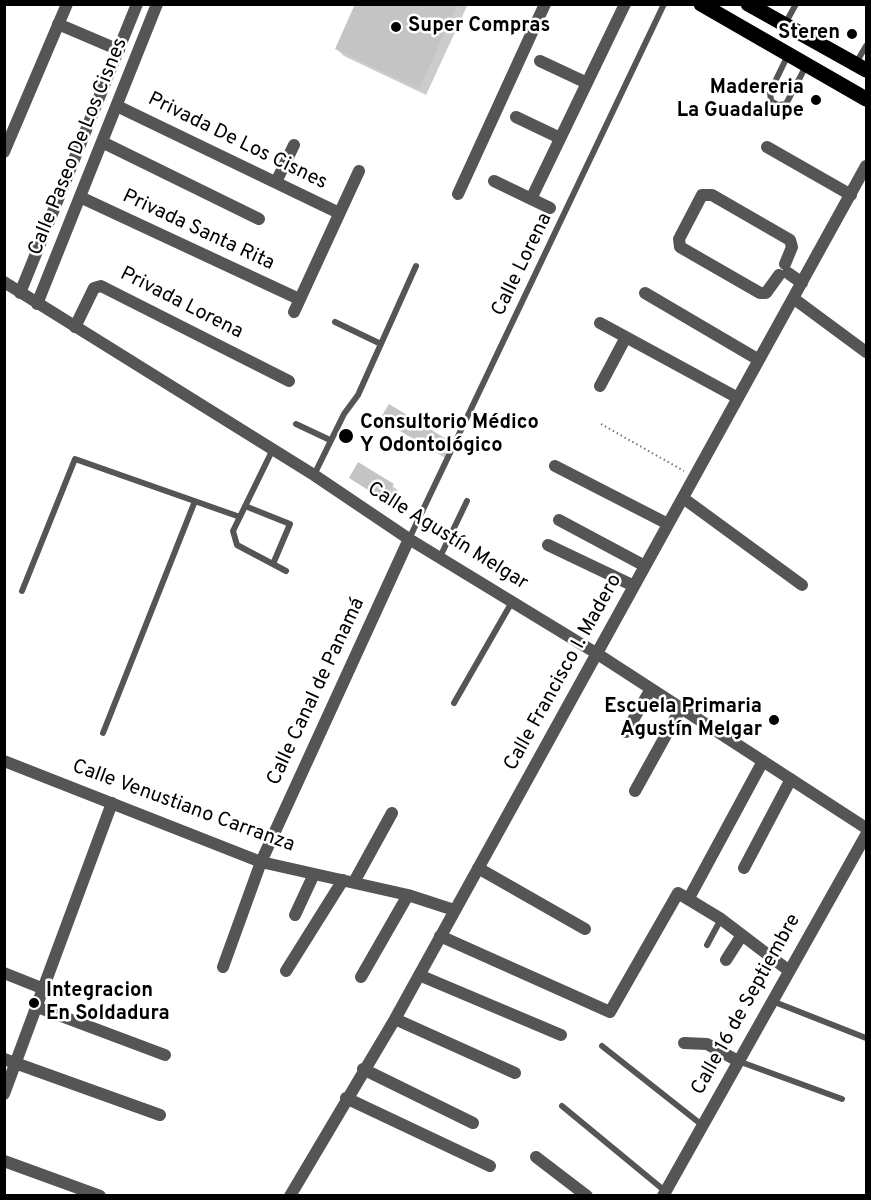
<!DOCTYPE html>
<meta charset="utf-8">
<style>
body{margin:0}
#map{position:relative;width:871px;height:1200px;overflow:hidden;background:#fff;font-family:Overpass,sans-serif}
canvas{display:block}
.frame{position:absolute;inset:0;border:6px solid #000;pointer-events:none}
</style>
<div id="map">
<canvas width="871" height="1200"></canvas>
<div class="frame"></div>
</div>
<script>
const ctx = document.querySelector('canvas').getContext('2d');
ctx.lineJoin = 'round';
function fillPath(path, color) { ctx.fillStyle = color; ctx.fill(path, 'evenodd'); }
function trace(path, color, width, dash) { ctx.strokeStyle = color; ctx.lineWidth = width; ctx.lineCap = dash ? 'butt' : 'round'; ctx.setLineDash(dash || []); ctx.stroke(path); }
function label(font, color, halo, rows, align = 'center') {
  ctx.font = font + ' Overpass,sans-serif'; ctx.lineWidth = 5; ctx.setLineDash([]); ctx.textBaseline = 'middle'; ctx.strokeStyle = halo; ctx.fillStyle = color; for (const [text, x, y, turn = 0] of rows) {
    ctx.save(); ctx.translate(x, y); ctx.rotate((+turn || 0) * Math.PI / 180); ctx.textAlign = isNaN(turn) ? turn : align; if (halo) ctx.strokeText(text, 0, 0); ctx.fillText(text, 0, 0); ctx.restore();
  }
}
fillPath(new Path2D(`
 M356,4H468L426,95L344,56L337,49Z
 M381,419L447,441L452,446L445,458Z
 M359,464L398,490L390,504L351,478Z`), '#0003');
fillPath(new Path2D(`
 M355,4H458L419,89L335,49Z
 M389,404L448,440L439,454L380,419Z
 M358,462L394,484L384,500L349,478Z`), '#c4c4c4');
trace(new Path2D(`
 M601,424L684,471`), '#777', 2, [1.5, 3]);
trace(new Path2D(`
 M785,24L796,4
 M788,55L770,92L771,101L778,105L786,104L806,66
 M856,63L866,46
 M335,322L381,344
 M296,424L330,440
 M273,449L233,531L237,545L286,571
 M314,475L344,414L358,395L416,266
 M245,506L290,524L273,564
 M409,539L664,4
 M440,557L467,501
 M22,591L75,459L240,517
 M454,703L512,602
 M103,733L195,501
 M707,945L721,919
 M772,1001L866,1038
 M602,1046L702,1125
 M738,1061L842,1099
 M562,1106L665,1191`), '#555', 6);
trace(new Path2D(`
 M58,24L119,50
 M540,61L587,83
 M117,106L339,213
 M516,117L560,138
 M102,142L259,219
 M767,147L851,195
 M4,152L67,4
 M494,181L550,208
 M276,182L294,145
 M458,194L545,4
 M80,197L299,299
 M531,199L625,4
 M788,273L802,283
 M779,275L766,293H760L680,247L679,239L702,195H712L790,240L792,247L785,264
 M4,282L314,475L409,539L596,653L866,828
 M20,293L137,4
 M645,293L759,360
 M793,298L866,352
 M37,304L157,4
 M294,312L359,171
 M600,323L738,398
 M75,327L94,288L101,286L289,381
 M600,386L626,337
 M555,466L668,524
 M683,498L802,585
 M559,520L645,566
 M548,545L634,586
 M626,732L651,689
 M4,761L261,862L408,895L454,910
 M635,791L681,708
 M478,868L585,929
 M744,868L791,779
 M354,882L392,813
 M689,898L763,761
 M295,915L314,874
 M440,936L610,1012L678,893L721,919L788,970
 M726,960L742,935
 M223,967L261,862L409,539
 M286,971L343,880
 M4,973L44,989
 M419,975L561,1035
 M361,977L408,895
 M37,1007L165,1055
 M395,1019L515,1073
 M684,1043L707,1044L738,1061
 M4,1059L160,1115
 M363,1069L473,1123
 M4,1094L112,803
 M346,1098L490,1166
 M536,1157L587,1196
 M4,1161L100,1196
 M290,1196L395,1019L866,166
 M663,1196L866,835`), '#555', 12);
trace(new Path2D(`
 M701,4L866,99
 M748,4L866,70`), '#000', 15);
for (const [x, y, r, color] of [
 [396,27,6,"#000"],
 [852,34,6,"#000"],
 [816,100,6,"#000"],
 [346,436,8,"#000"],
 [774,720,6,"#000"],
 [34,1003,6,"#000"]
]) { const dot = new Path2D(); dot.arc(x, y, r, 0, 2 * Math.PI); ctx.fillStyle = color; ctx.fill(dot); trace(dot, '#fff', 2); }
label('bold 20px', '#000', '#fff', [
 ["Super Compras",408,27],
 ["Steren",840,34,"right"],
 ["Madereria",804,89,"right"],
 ["La Guadalupe",804,112,"right"],
 ["Consultorio Médico",360,424],
 ["Y Odontológico",360,447],
 ["Escuela Primaria",762,708,"right"],
 ["Agustín Melgar",762,731,"right"],
 ["Integracion",46,992],
 ["En Soldadura",46,1015]
], 'left');
label('20px', '#000', '#fff', [
 ["Privada De Los Cisnes",237,142,26],
 ["Calle Paseo De Los Cisnes",79,147,-68],
 ["Privada Santa Rita",198,231,25],
 ["Calle Lorena",523,265,-64],
 ["Privada Lorena",181,304,27],
 ["Calle Agustín Melgar",447,537,32],
 ["Calle Francisco I. Madero",564,673,-61],
 ["Calle Canal de Panamá",317,692,-65],
 ["Calle Venustiano Carranza",183,807,20],
 ["Calle 16 de Septiembre",747,1005,-61]
]);
</script>
